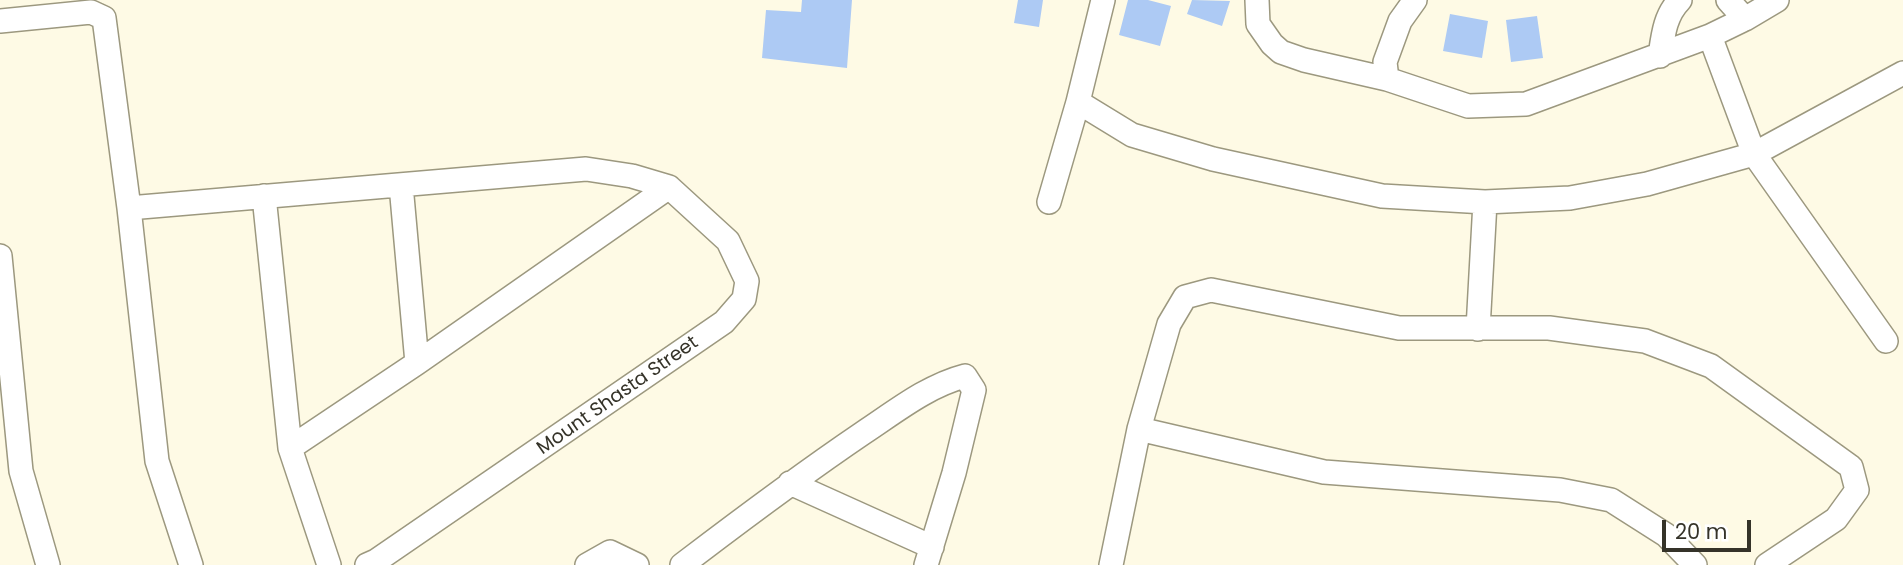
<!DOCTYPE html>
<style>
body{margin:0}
#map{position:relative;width:1903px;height:565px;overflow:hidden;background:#fefae5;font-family:Poppins,sans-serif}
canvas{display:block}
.scale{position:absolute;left:1662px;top:520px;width:89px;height:32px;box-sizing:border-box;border:4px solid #353329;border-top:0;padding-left:9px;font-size:21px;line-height:24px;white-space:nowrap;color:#353329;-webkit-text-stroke:5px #fff;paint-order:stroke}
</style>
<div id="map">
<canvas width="1903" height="565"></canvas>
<div class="scale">20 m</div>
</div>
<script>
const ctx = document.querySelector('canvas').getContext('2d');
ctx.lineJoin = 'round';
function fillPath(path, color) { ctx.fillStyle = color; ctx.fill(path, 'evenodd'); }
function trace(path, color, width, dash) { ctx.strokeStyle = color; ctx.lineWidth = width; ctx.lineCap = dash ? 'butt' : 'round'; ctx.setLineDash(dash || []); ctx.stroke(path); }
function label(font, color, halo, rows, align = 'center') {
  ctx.font = font + ' Poppins,sans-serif'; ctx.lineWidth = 5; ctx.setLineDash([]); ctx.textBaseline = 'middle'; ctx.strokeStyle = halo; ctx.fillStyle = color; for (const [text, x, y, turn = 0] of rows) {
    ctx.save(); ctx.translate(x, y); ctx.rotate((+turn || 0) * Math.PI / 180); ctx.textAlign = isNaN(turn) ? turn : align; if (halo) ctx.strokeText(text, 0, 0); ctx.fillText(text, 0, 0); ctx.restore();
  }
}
fillPath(new Path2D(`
 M802,0H852L847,68L762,58L766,10L801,12Z
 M1018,0H1043L1039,27L1014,23Z
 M1128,0H1148L1171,6L1160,46L1119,35Z
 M1192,0L1230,1L1222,26L1187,14Z
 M1450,14L1488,21L1482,58L1443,51Z
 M1537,16L1543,58L1511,62L1506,20Z`), '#adcaf4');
const minor = new Path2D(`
 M1257,0L1258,24L1272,44L1281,52L1304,60L1387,79L1468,106L1526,104L1710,36L1745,19L1777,0
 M1728,0L1745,19
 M0,21L91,12L104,18L129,208L157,461L191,565
 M1710,36L1754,154L1886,341
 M1660,56C1663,35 1665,15 1680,0
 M1387,79L1385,62L1400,21L1415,0
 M1078,102L1132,135L1213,159L1382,196L1485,202L1570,198L1647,184L1754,154L1903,73
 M401,185L417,363
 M264,196L290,448
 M1049,202L1078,102L1103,0
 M129,208L586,169L632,176L669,187L728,241L747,281L744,299L724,322L376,561L367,565
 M0,256L21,471L48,565
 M1478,329L1485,202
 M1139,429L1324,472L1560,490L1611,500L1666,535L1695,565
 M790,483L932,547
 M329,565L290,448L417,363L669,187
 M587,565L610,552L637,565
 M682,565C741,520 801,475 863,433C895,412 927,386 965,376L974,390L954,473L926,565
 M1111,565L1139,429L1169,324L1185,297L1211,290L1399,328H1549L1645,341L1711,366L1851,467L1857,490L1836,519L1767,565`);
trace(minor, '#9c987f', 26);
trace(minor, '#fff', 23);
label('19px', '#353329', '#fff', [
 ["Mount Shasta Street",618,396,-35]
]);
</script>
